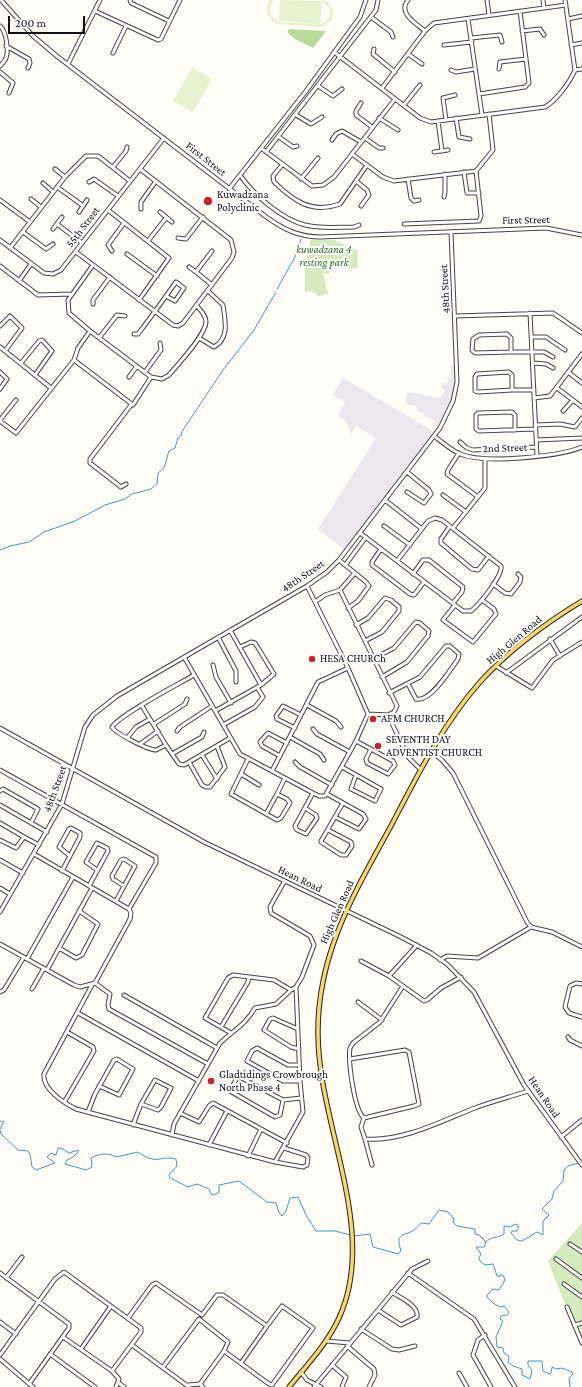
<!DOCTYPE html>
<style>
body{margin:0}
#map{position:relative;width:582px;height:1387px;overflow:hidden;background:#fffdf5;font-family:"Crimson Pro",serif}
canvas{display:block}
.scale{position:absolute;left:8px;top:16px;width:77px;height:18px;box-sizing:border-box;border:2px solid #111;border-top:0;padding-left:5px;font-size:12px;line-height:14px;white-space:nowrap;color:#111;-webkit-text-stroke:3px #fff;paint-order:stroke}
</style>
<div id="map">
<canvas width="582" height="1387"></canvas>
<div class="scale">200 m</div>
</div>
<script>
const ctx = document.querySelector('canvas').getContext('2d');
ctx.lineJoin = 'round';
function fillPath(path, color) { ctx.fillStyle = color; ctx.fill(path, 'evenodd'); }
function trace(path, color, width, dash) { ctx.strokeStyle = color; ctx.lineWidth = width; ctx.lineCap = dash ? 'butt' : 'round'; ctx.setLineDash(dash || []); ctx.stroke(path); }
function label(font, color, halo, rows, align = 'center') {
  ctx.font = font + ' "Crimson Pro",serif'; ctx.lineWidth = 4; ctx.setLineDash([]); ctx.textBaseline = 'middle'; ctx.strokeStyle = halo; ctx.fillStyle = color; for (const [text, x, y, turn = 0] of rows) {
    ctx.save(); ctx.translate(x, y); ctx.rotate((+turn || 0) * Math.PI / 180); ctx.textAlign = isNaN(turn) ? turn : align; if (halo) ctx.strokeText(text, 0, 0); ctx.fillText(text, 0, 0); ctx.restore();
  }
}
fillPath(new Path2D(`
 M453,346H456V393L444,422L345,550L318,529L376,438L356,426L351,434L346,421L338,416L345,402L333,395L343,378L433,431L437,427L433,419L425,416L422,412H417L418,409L415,406L408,405L405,401L408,392L440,398L446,389H442V383H448V378H451L450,365H455Z`), '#eee6ef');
fillPath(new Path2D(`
 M310,240H334L358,251L357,269L350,268L342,261L328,274L323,273L328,294L319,296L311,291L305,292V261L310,248Z
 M582,1223V1347L548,1261Z`), '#d5ebbd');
fillPath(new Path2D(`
 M289,29L326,31L313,48L295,39L287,32Z`), '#b9dc9c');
fillPath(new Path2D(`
 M269,0H273L270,7L271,16L279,22L320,24C333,20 333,4 319,0L327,1L333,9V16L331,21L321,27L279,24L273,22L266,12Z
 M280,0L322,1L320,24L279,21Z
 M192,67L212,79L193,112L173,101Z`), '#e6f2cf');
trace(new Path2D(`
 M277,289L295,257L301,239
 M0,550L10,546L29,542L44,532L75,521L105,505L125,499L132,494L151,489L157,484L158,473L164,468L169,451L175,448L178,438L182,435L181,433L223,370L254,330L276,292
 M0,1121L4,1122L0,1129
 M0,1130L1,1134L18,1150L28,1151L30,1154L32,1167L36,1170L55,1163L47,1157L51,1153L56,1155L58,1148H61L69,1153L78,1150V1152L73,1157L67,1160L65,1164L86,1170L92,1167L91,1158C99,1154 108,1152 116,1157L138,1152C158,1166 158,1155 176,1159L177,1166L169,1175L170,1178L188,1187L197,1184L209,1189L211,1194L214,1195L219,1192V1185L239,1181L267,1202L276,1203L279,1213L282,1216L286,1211L290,1198L298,1197L306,1215L316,1231H335L350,1235
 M353,1236L370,1234L373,1247L398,1254L401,1251C395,1231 404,1237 414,1230C416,1229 419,1225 421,1223L429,1224L439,1210L448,1212L454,1219L453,1222L457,1226L475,1229V1234L479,1235L486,1242L484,1247H476L481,1254L479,1258L480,1261L485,1265L493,1264L497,1276L500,1277V1275H503L505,1280L499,1290L493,1289L487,1295V1297L493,1303L500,1307L504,1306L509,1312L507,1315L501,1316L500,1319L503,1321L496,1337L497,1347L503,1348L504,1353L509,1356L508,1362L513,1366L522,1369V1375L530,1379L532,1370L528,1365V1361H542L543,1371L549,1374L551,1373L552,1367L556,1369L562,1368L572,1372L573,1374L569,1378L570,1387
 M486,1242C491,1236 499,1238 504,1234V1226L509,1227L516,1224L519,1227L517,1231H512L511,1233L517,1240L522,1241L537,1232L543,1235V1221L549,1215L542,1209L552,1199L554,1191L563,1181L564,1170L568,1166L578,1163`), '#3f96cf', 1);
const minor = new Path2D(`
 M1,0L33,36L58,57L265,216C283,229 298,237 321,237L546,228L582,235
 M130,0L131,3L169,21
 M408,0C397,13 417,24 425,31
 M487,0L489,15
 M543,0L544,8
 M565,0L575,70L582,69
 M95,11L158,40L161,39L180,0
 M371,17L391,32L393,37
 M468,19L482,115
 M568,19L582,16
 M0,26C6,31 9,50 6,58C5,61 2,64 0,66
 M522,31L540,29L544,35
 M471,38L500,35L502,42
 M444,45L472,42
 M571,45L582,43
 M6,46L29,59L30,63L28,68
 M374,49L373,54L395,72
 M334,52L420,118L431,122L545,107C556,101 570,82 575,70
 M113,53L126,26
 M408,54L422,64
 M68,64L100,0
 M499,69L500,62L526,59
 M451,70L456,72L475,69
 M0,72L13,83L9,93
 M318,86L333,96L342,89
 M382,88L425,31L434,23L566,5
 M479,94L525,87L529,83L520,11
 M361,103L356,111V115L372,127
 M404,105L420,85
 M296,115L311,124L322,117
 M379,118L398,130
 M456,118L459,137L470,139
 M446,120L443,98L455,95
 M438,121L442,151
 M279,137L293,147L297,146
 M365,138L379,148H383
 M332,140L336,134L342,131L361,142
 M261,148L312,186L323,185L334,177L395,99
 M266,152L376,10L378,0
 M434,152L448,150
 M352,154L383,177L394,181L476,171L481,216L479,221L404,224
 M282,165L273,176L274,182C294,201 311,214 340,204L367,165
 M113,167L126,151L127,147
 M55,169L65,177
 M476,171L493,150L489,114
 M464,172L467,193H479
 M240,175C253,194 281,219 305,225C320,229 338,227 354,227L359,225
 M301,179L318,158
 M408,179L411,198L414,201L419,200
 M356,181L367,190L369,195L361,206
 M89,182L94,179L118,196
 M43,183L53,192
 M57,187L82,205
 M229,189L306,91L360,17L366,0
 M444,197L445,192V174
 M31,199L41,207
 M0,200L30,222
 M141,209V202L156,181
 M108,210L169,258L139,300
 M79,212L87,200
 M160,212L172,222
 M57,224L82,243
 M53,229L62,217
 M23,232L46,249L53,244
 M178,238L186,239L203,217
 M0,240L44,273L53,274L61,270L164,138
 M148,241L166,218
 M10,248L65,177L86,156H98L130,181
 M112,251L108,245L124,223
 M212,251L196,272L212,285
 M76,252L173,325L178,326L183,323L232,258L234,252L231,240L140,169
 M127,254L157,276
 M93,265L68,300L69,313L90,331L151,377L162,379L169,375C178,364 205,336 206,322C206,315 201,311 197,306
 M0,266L38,295L72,294
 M189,267L196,272
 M19,281L31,264
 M93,304V300L110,277
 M530,313L537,456
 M455,316L553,313L582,333
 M0,326L10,316L22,328L5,351
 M134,334H138C151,317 164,299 176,282L184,288L175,301L166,296
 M531,337H546L565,350
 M99,338L117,315L125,316
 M199,338L214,347C230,338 225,320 223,305L208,291
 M0,347L51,388
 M511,352L475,353L472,350L473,339L479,335L507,334L511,338V352H544L553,357
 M74,360L133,405L151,377
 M21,363L39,341L42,340L52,351L35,375
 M533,363L546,364L553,368
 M0,372L7,379L0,389
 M145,372L161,350L160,343
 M568,372L582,383
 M129,377L137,366
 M557,388L582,407
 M512,390L478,392L475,391V377L477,374L509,372L512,375V390H534
 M534,398L550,396L582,354
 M563,411L573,400
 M0,420L16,400
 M0,421L16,433L74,360L78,348L90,331
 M535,425L560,424L575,427L582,418
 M515,430V415L512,412L478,413L476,415V429L479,431L535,429
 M434,436C442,442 451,450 460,454C484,464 557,457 582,447
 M536,440L582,438
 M460,442L467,448L473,450L536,447
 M459,453L448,470L447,474L478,497
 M126,484L121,487L90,463V459L131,405
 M407,492L424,503L431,494L429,490L407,472
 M443,495L466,512
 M385,500L422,529
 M435,518L442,520L501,566C503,575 479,605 471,611H463L397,561L428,521Z
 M384,526L410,545
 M450,526L441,539V543L472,569L478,570L489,556
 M453,528L485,488V459
 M360,533L397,561
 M381,549L372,562V565L410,594L414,595L424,582
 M346,564L366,537
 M413,574L423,560H429L463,587L462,592L453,603
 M493,584L505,593L511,594L520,582L521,577L518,574
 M340,590L397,706L394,712L388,715
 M315,602L325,595L340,590L355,573L339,560
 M455,605L443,620L473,642L496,614L494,609L482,600
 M348,608L358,601L369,586L366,582L355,573
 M356,625L368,618L385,598L391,600L399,607V611L382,632L365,641
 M218,637L236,671V682
 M550,639L560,656
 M240,647L251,642L255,643L274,674L261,685
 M184,657L240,754L313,793L319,796H325L356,741L368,714L348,668L307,586
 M373,659L394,648L416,622L420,623L429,631L428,636L407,662L382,677
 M213,665L216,677L231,703
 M496,666L532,688L553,660L582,642
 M506,673L582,617
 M389,693L420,677L446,646H450L459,654L458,659C451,669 430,703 416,699L408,684
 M307,705L336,721L341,727
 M142,706L166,745L156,750C148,750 115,733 112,727C121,714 177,685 194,675
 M215,711L261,685L230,630
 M368,714L388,715L408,757L420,769
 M154,724L185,704L187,699
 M223,725L255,707L263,697L257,687
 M0,728L204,842L401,937L431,953L447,964L474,992L524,1085L582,1165
 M295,728L277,719L276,716L283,706L301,715
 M313,729L317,734L350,752
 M177,731L180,727L212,706
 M290,737L320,754L324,760
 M127,738L136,727L150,719
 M356,741L393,761L395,765L388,774L367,763L366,759L371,749
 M140,744L158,731
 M166,745L172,754L202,737L204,732
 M430,752L441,759L453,773L527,922L531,927L552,932L582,947
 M172,754L179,764L184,765L230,738
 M202,755L217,779
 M280,756L262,746L260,742L268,733L287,743
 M248,759L231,794L277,820L281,818L290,803L287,799L277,794L285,778
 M189,762L202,785L206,787H210L225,767L217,746
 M295,762L300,767L332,785
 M342,767L381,789L375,801L351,789L356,775
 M0,770L156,857V863L129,909
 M272,771L318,682L348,668
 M241,774L259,785
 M0,791L3,789L38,809L31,823
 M327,794L363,814L366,819L359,829L335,817
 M0,805L47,832
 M305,808L316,815L317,818L306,834L297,830L295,826L313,793
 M266,814L277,794
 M0,823L24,837L16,848L0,840
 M328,830L351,842L352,846L346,855H341L321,842V841L343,803
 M24,837L39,845
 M0,860L23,873
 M62,871L80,837V833L71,828L69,829L59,847L70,856
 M89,886L108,851L107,848L97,843L86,862L97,870
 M0,888L10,894
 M116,901L135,866L124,859L121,860L112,876L113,879L124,886
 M0,912L62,804L85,727L93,715L117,696L307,586L327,572L339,560L440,428L453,401L457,382L451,232
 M0,944L74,985L80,987L95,983L130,919L131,913L129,909L34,854
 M59,948L76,958L82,955L98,924L79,911
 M27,959L73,877
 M440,960L447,956L478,958L531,927
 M361,961L389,976L424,1001L427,1000L441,988L461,977
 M47,970L92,888
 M389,976L417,945
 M95,983L110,994L108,1005L109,1009L208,1064
 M582,984L576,983L570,986L565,1007L569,1013L582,1017
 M92,985L44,1074C42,1089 64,1103 76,1109L275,1162L303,1112L300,1081L296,987L302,977L314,945L310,936L271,913L270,907L284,882
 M403,986L380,1022L353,1043L350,1048C348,1061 354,1110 364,1118L361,1127L365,1139C401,1142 440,1122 472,1109C490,1102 510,1097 528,1091
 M32,989L44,968
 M0,992L4,990L24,957
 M124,995L217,1048
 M358,1002L382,1020
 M78,1013L199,1081
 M221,1027L248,982L249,977
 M298,1029L273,1018L270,1019L264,1030L291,1047L299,1049
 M231,1033L205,1018L228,978L233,975L274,980L291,990
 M568,1037L570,1040L582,1046
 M350,1059L405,1050L409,1052L419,1104L414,1106L364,1118
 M299,1065H288L257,1048L252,1051L247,1061L283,1081H300
 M155,1080L171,1088L161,1107L158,1110L141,1104Z
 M283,1100L280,1115L275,1117L230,1091L238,1076L283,1100L301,1098
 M65,1101L94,1051L93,1047L67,1032
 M88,1112L95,1094L114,1060L117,1059L133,1069L119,1095L99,1086
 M180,1113L199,1122L209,1106L213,1103L287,1143
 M133,1125L141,1104
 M172,1135L174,1124L220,1043C234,1030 245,1025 255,1008L276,1004L291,990L296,987
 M561,1137L582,1120
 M365,1139L372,1165
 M209,1145L227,1111
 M248,1156L261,1129
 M275,1162L303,1167L307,1165L308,1158L306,1155L284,1148
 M570,1244L582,1252
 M556,1259L582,1278
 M0,1273L69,1324V1328L29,1384
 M408,1273L474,1319L515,1387
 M6,1278L22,1257
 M564,1284L582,1297
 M567,1307L582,1343
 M378,1310L401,1325L417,1317C419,1305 400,1298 392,1292
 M128,1318L152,1285L156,1283L202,1315L217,1295H223L267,1326L282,1306L313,1328L272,1385L269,1384L224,1351L228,1342L199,1319L163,1367
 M0,1322L16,1334
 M575,1325L582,1323
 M361,1329L392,1349L399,1350L415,1346
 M485,1335L478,1340L473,1355L491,1387
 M63,1337L112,1371L119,1379L116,1387
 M326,1341L350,1343
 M132,1345L189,1387
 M347,1346L374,1369L375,1375L369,1387
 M81,1349L111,1306
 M50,1354L95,1387
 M0,1355L55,1279L64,1272L141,1328V1332L112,1371
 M0,1359L33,1387
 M241,1363L267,1326
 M332,1365L346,1377L342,1387
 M301,1372L307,1380L321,1387
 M459,1373L467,1387
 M119,1383L124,1387
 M200,1384L224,1351
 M188,1385L200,1384L203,1387
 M314,1387L412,1269L428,1261`);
const major = new Path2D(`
 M289,1387C307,1365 327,1344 339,1318C379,1231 318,1124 318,1034C317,953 355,892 392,824C418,774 443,724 480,682C510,649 544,624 582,601`);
trace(minor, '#444', 5);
trace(major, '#222', 5.5);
trace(minor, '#fff', 3);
trace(major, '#f9d66b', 3.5);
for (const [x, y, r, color] of [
 [208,201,5,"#c4262e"],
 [312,659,4,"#c4262e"],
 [373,719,4,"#c4262e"],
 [378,746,4,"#c4262e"],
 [211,1081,4,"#c4262e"]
]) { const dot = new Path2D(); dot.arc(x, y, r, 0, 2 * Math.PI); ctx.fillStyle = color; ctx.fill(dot); trace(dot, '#fff', 1.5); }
label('11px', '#111', '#fff', [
 ["First Street",206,159,38],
 ["First Street",526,220,-1],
 ["55th Street",83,227,-53],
 ["48th Street",445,289,-93],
 ["2nd Street",505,448,-2],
 ["48th Street",303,576,-34],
 ["High Glen Road",514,640,-40],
 ["48th Street",55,789,-70],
 ["Hean Road",300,879,26],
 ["High Glen Road",337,912,-66],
 ["Hean Road",544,1097,56]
]);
label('11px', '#111', '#fff', [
 ["Kuwadzana",217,195],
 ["Polyclinic",217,208],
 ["HESA CHURCh",320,659],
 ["AFM CHURCH",381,719],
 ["SEVENTH DAY",386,740],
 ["ADVENTIST CHURCH",386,753],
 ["Gladtidings Crowbrough",219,1075],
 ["North Phase 4",219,1088]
], 'left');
label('italic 11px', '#2f6b1f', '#fff', [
 ["kuwadzana 4",324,250],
 ["resting park",324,263]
]);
</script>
